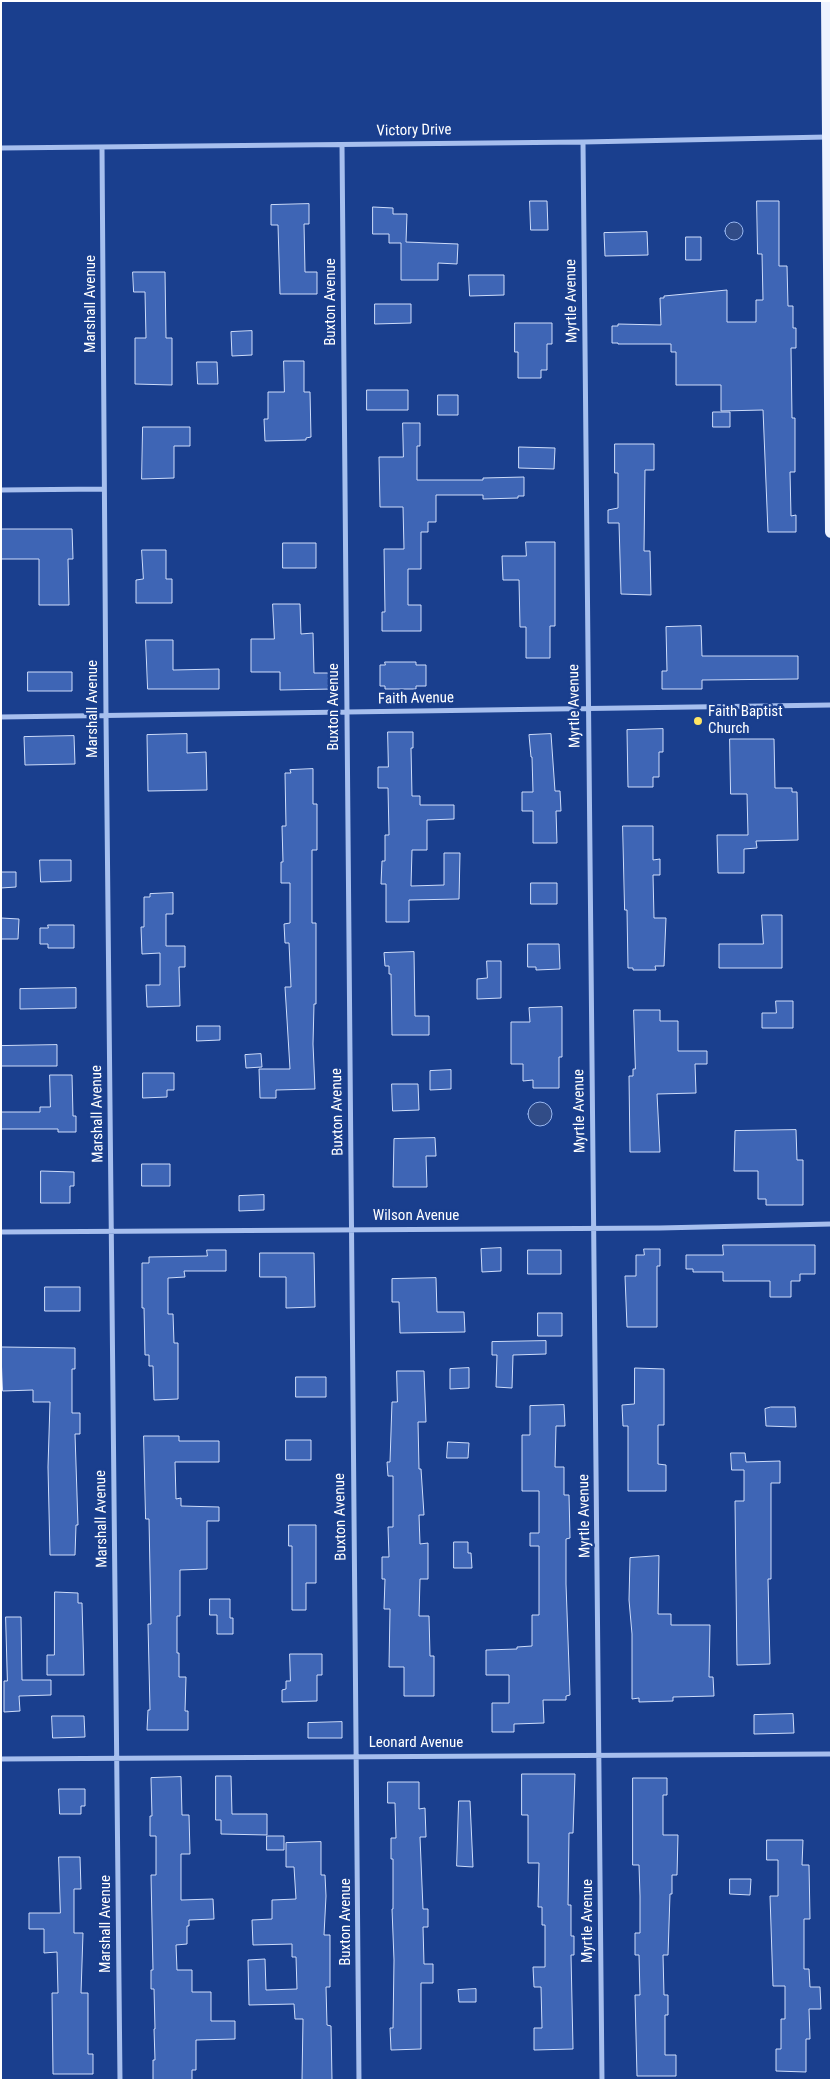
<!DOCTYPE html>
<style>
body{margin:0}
#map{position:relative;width:832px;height:2081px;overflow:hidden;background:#1a3f8e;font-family:"Roboto Condensed",sans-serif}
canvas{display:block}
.frame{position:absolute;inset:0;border:2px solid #fff;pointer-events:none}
</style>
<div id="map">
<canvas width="832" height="2081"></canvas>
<div class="frame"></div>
</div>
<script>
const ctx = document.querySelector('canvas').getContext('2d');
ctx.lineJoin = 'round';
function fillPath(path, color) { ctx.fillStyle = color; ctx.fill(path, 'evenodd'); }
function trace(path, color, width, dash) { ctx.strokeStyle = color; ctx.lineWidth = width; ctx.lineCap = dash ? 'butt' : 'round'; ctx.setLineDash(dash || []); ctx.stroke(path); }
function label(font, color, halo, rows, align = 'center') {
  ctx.font = font + ' "Roboto Condensed",sans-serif'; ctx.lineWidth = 5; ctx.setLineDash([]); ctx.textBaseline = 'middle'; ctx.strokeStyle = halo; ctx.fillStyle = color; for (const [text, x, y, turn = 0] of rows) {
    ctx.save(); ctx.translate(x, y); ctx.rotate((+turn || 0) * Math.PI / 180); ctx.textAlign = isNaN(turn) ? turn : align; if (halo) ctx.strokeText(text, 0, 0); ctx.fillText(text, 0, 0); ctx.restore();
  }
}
const water = new Path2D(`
 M725 231a9 9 0 1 1 18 0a9 9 0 1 1-18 0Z
 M528 1114a12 12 0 1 1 24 0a12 12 0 1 1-24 0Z`);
fillPath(water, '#314c87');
trace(water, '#9ab8f1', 1);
const building = new Path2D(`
 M530,201H547L548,230H531Z
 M757,201H779V266H787L788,306H793V328H796V348H791L792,418H795V472H790L791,516L796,515V532H768L763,410L721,411V385H676V352H671V344H618V343H612V326H618V324L661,325L660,298H664V296L727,290V322H756V300H763L762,254H758Z
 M309,204V224H304L305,272H317V294H280L278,225H271V205Z
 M373,207L393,208V214H407L406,242L458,244L457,264L438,263V280H401V243H389V234H373Z
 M647,232L648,255L605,256L604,233Z
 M686,237H701V260H686Z
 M133,272H165L166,338H172V385L135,384V338H146L145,292H134Z
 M469,275H504V295L470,296Z
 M375,304H411V323L375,324Z
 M515,323H552V344H547V370H541V378H518V352H515Z
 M252,331V355L232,356L231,332Z
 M284,361H304V392H310L311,437L306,438V440L265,441L264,419H268V392H284Z
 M197,362H217L218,384H198Z
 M367,390H408V410H367Z
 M438,395H458V415H438Z
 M713,412H730V427H713Z
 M403,423H420V446H417V480H483V478L524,477V496H518V498L483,499V495H436V522H428V532H421V569H408V605H421V631H382V612H385L384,549H404L403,507H380L379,457H403Z
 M143,427H190V446H174V478L142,479Z
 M615,444H654V470H645L644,551H650L651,595L621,594L619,523H608V510L618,508V473H615Z
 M519,447L555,448L554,469L519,468Z
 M1,529H72L73,559H68L69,605H39V559H1Z
 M526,542H555V626H550V658H526V627H520L519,580H503L502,556H526Z
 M283,543H316V568H283Z
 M142,550H166V579H172V603H136V580L143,579Z
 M273,604H300L301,634L313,633L314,673H333V689L280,690V672H251V639H274Z
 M701,626L702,656H798V679L702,680V689H662V671H667L666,627Z
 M146,640H173V670L219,669V689H148Z
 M385,662H416V665H426V686H416V689H385V686H380V665H385Z
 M28,672H72V691H28Z
 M663,729V752H659V777H653V787H628L627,730Z
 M388,732H413V748H411L412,796H420V805H454V819L427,820V850H412L411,886L444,885V853H460L459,899L409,900V922H386V884H381L382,861H385V835H389L388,788H378V767H388Z
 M187,734V753L206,752L207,790L148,791L147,735Z
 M551,734L555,791H560L561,811H556L557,843H533V811H522V792H533L532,757H531L529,735Z
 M74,736L75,764L25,765L24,737Z
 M730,739H774L775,788H792V792H797L798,840L756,841L757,848L744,849V873H718L717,835H748L747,794H731Z
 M313,769V804H317V850H312V923H316V1004H314L313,1044L315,1089L276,1090V1098H260L259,1069H290L285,987H291L289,943H285L284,924L290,923V883H281V862H283L282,826H286L285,773H291L290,770Z
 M623,826H653V860L660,859V875H653L654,918H666L664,966H655L656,970H633V968H628L627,910H625Z
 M40,860H71V881L41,882Z
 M1,872H16V887L1,888Z
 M531,883H557V904H531Z
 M173,893V914H166V946H185V967H179L180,1006L147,1007L146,985H160V953L142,954L141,927H144V897H150V894Z
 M762,915H782V968H719V944H763Z
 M1,918L19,919L18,939H1Z
 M48,925H74V948H48V944H40V928H48Z
 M528,944H559L560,969L536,970V967H528Z
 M414,952L415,1016H429V1035H392L391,974H389V966H385L384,953Z
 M487,961H501V998L477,999V979L487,978Z
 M76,988V1008L20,1009V989Z
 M776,1001H793V1028H762V1013H776Z
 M562,1007V1057H559V1088H533V1080L523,1081V1064H511V1022H530L529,1008Z
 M634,1010H660V1021H678V1051H707V1064H695L696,1093L657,1094L660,1152H630L629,1076H633V1069H635Z
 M197,1026H220V1040L197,1041Z
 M57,1045V1066H1V1046Z
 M261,1054L262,1067L246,1068L245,1055Z
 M451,1070V1089L430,1090V1071Z
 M143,1073H174V1090H167V1097L143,1098Z
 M50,1075H72L73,1116H76V1132H58V1129H1V1112H40V1107H50Z
 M392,1084H418L419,1110L393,1111Z
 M796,1130L797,1160H803V1205H766V1199H758V1171H734L735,1131Z
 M435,1138L436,1156H426L427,1187H393L394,1139Z
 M142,1164H170V1186H142Z
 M41,1171L74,1172V1186H70V1203H41Z
 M264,1195V1210L239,1211V1196Z
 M723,1245H815V1274H800V1281H791V1297H770V1281H723V1272H693V1269H686V1255H723Z
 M501,1248V1271L482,1272L481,1249Z
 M644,1249H660V1266H657V1327H627L625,1276H636V1255H644Z
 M207,1250H226V1271H184L185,1277L168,1278V1314H173L174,1343H178V1399L154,1400L153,1366H149V1355H145L144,1308H142V1263H149V1257L207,1256Z
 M528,1250H561V1274H528Z
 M260,1253H314L315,1307L286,1308V1277H260Z
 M436,1278L437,1312H464L465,1332L400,1333L399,1302H392V1279Z
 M45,1287H80V1311H45Z
 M538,1313H562V1336H538Z
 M546,1341V1354L513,1355L512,1388L496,1387L497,1355H492V1342Z
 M1,1347L75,1348V1369H72V1413H80V1434H75L78,1525H76L75,1555H50L48,1467L50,1402H33V1390L3,1391Z
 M469,1368V1388L450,1389V1369Z
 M635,1368L664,1369V1425H658V1464L666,1465V1491H628V1426H623L622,1405L634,1404Z
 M397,1371H424L426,1422H418L419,1469H421L424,1515H419L420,1544L428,1543V1579H420L419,1616H429L430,1656H434V1696H404V1667H389L390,1609H384L385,1579H382V1557H389L388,1527H393V1476H388L387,1462H390L392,1402H397Z
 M296,1377H326V1397H296Z
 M564,1405L565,1426H556L555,1467H564V1495H569L570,1538L566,1539V1584L570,1695L566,1696V1700H543L544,1723L514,1724V1732H492V1703H509V1675H486V1650L517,1649V1647L532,1646V1615H539V1546H530V1533H539V1491H522V1435H530V1406Z
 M771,1407H795L796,1427L766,1426L765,1409Z
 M144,1436H179V1441H219V1462H175L176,1499L181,1498V1506L219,1507V1521H207V1569L180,1570V1616H177V1653H179V1677H186L185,1711H188V1730H147L148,1710H150L148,1624H151L149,1519H146Z
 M286,1440H311V1460H286Z
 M448,1442L469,1443L468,1458H447Z
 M731,1453H745L746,1462L780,1461V1483H771V1579H768L770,1664L737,1665L735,1501H744V1470H732Z
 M289,1525H316V1583H306V1610H292V1546H289Z
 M454,1542H468V1553H471L472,1568H454Z
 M659,1556L658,1614H671V1625H710L709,1677H713L714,1696L673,1697V1701L639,1702V1698L632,1699V1634L629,1600L630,1558Z
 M55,1592L78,1593V1603H82L84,1675H47V1655H54Z
 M210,1599H230V1618H233V1634H217V1615H210Z
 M6,1617H21L22,1680H51V1695L19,1696L20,1711L4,1712V1681H7Z
 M290,1654H322V1675H317V1701L282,1702V1690L286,1689V1681H290Z
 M793,1714L794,1733L754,1734V1715Z
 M52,1716H84L85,1737L53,1738Z
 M342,1722V1738H308V1723Z
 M522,1774H575L573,1833H569L568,1905H571V1936H574V1955H571L573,2049L534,2050V2028H542L541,1987H534L533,1967H545V1925H542V1907H538L539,1863H528V1815H522Z
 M216,1776H231L232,1814H267V1835L221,1834V1820H216Z
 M181,1777L182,1815H189L190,1854H181V1900L213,1899L214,1919L189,1920V1926H187V1944L176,1945L177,1970H192V1992H211V2021H235V2039L196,2040V2070H192V2080H153V2060H155L154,2029H155L154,1989H151V1970H153L151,1875H156V1836H150V1816H152L151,1778Z
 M633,1778H667V1795H663V1835H678L677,1875H672V1894H670L668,1955H663L664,1995H668V2015H665V2055H676V2076H637L635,1995H640L639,1955H635V1933H640V1896L639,1865H633Z
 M388,1782H419V1809L425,1808L426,1837H420L423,1909H428V1927H423L424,1964H433V1983H421V2049L391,2050L390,2028H393L394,1960L392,1909H393V1859H391V1838H396L395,1803H388Z
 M59,1789H85V1806H81V1814H60Z
 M459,1801H470L473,1867L457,1866Z
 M267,1836H284V1850H267Z
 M767,1840H803L802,1865H809L810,1919H804V1969H809L810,1987H820L821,2009H809L810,2039H806V2072L776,2071V2049H781V2019H785V1986H773L770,1896H778V1860H767Z
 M321,1842V1875H325L326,1896L324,1935H330V1987H326L327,2025L331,2026L332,2080H302L303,2019H295L294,2004L249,2005L248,1960L265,1959L266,1990L297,1989L296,1957H292V1944L253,1945L252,1920L272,1919V1900L296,1899L294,1867H286V1843Z
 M59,1857H80L81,1889H74V1933H83L81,1993H88V2054H93V2074H53L52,1993H58L57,1952L44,1953V1929H29V1913H60Z
 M730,1879H751L750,1895L730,1894Z
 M476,1989V2002H459L458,1990Z`);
fillPath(building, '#3e65b5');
trace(building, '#cddcfa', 1);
trace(new Path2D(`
 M583,142L602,2080
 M342,145L359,2080
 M102,147L106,716L120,2080
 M1,148L583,142L827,137
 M1,490L104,489
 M1,717L831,705
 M1,1232L660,1228L831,1224
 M1,1759L831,1754`), '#a7bfee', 5);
trace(new Path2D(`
 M827,1L831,532`), '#eef3ff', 12);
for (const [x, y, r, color] of [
 [698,721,5,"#ffe564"]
]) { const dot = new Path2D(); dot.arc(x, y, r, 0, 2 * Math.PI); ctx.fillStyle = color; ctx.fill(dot); trace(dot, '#1a3f8e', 2); }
label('15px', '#fff', '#1a3f8e', [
 ["Victory Drive",414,131,-1],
 ["Myrtle Avenue",572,301,-91],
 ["Buxton Avenue",331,302,-90],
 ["Marshall Avenue",91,304,-90],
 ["Faith Avenue",416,699,-1],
 ["Myrtle Avenue",575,706,-91],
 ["Buxton Avenue",334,707,-90],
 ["Marshall Avenue",93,709,-90],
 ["Myrtle Avenue",580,1111,-91],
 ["Buxton Avenue",338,1112,-91],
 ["Marshall Avenue",98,1114,-91],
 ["Wilson Avenue",416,1216],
 ["Myrtle Avenue",585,1516,-91],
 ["Buxton Avenue",341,1517,-91],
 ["Marshall Avenue",102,1519,-91],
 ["Leonard Avenue",416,1743],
 ["Myrtle Avenue",588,1921,-90],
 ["Buxton Avenue",346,1922,-90],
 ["Marshall Avenue",106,1924,-90]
]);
label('15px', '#fff', '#1a3f8e', [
 ["Faith Baptist",708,712],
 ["Church",708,729]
], 'left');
</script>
